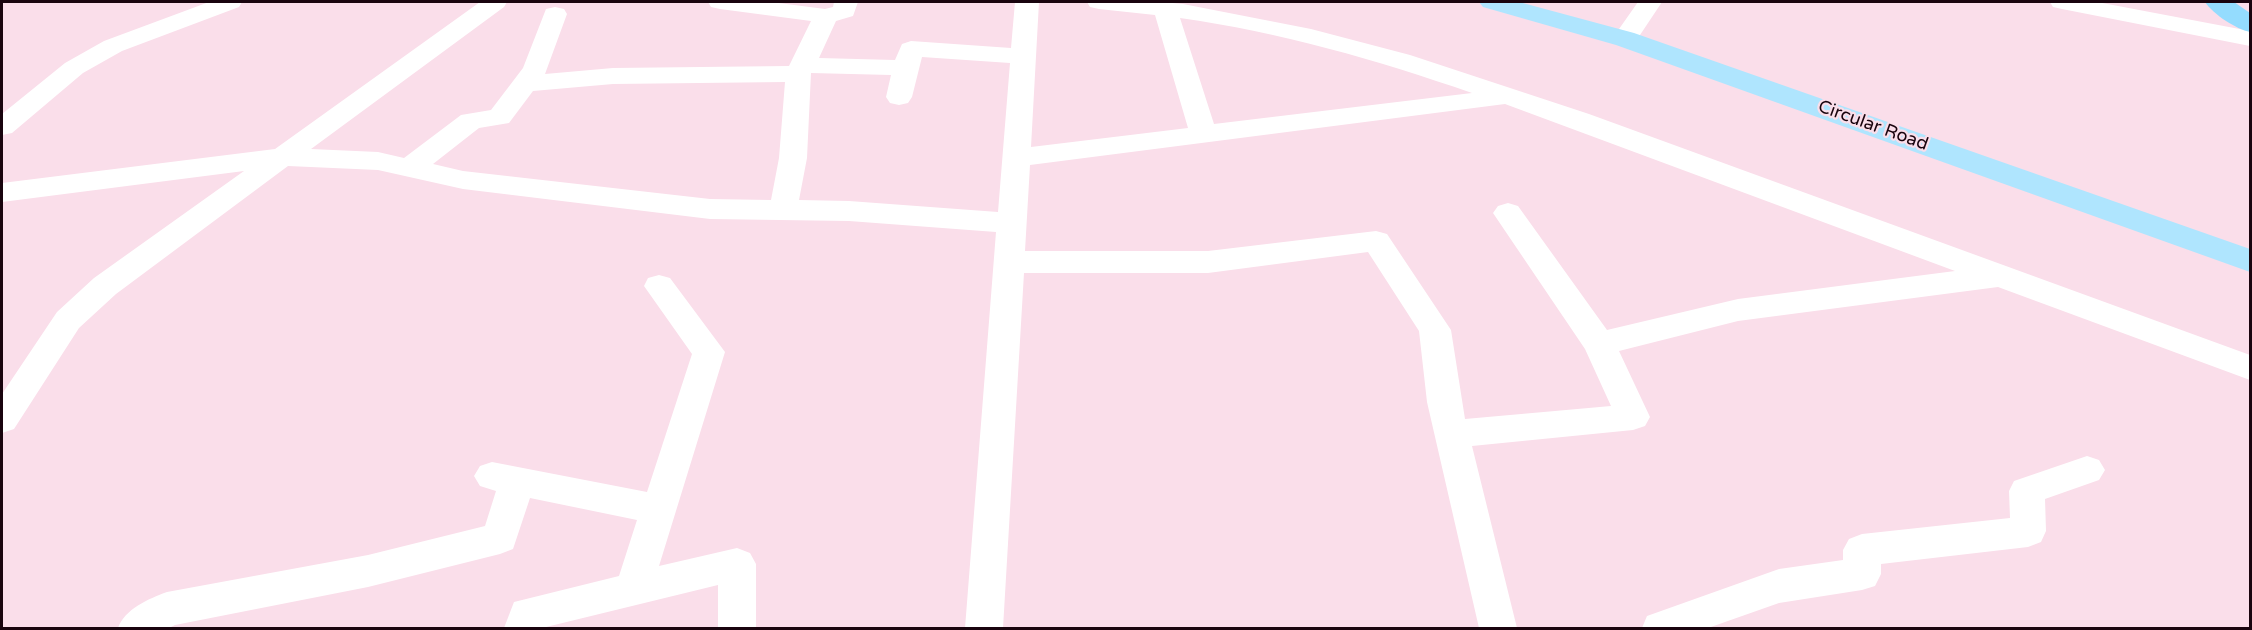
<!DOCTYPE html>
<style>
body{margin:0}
#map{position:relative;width:2252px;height:630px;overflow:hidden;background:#fadeea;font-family:"Varela Round",sans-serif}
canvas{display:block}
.frame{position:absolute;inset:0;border:3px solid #19040e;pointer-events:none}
</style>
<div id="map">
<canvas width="2252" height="630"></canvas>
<div class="frame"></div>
</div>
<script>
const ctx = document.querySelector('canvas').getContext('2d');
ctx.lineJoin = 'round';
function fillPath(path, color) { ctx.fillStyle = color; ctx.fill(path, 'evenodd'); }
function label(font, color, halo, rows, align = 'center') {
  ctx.font = font + ' "Varela Round",sans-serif'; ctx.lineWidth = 4.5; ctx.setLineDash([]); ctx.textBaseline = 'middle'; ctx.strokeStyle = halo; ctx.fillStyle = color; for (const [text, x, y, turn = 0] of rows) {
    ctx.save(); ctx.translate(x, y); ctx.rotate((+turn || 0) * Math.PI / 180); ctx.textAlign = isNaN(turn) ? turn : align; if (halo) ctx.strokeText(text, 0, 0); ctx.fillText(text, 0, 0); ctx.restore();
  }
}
fillPath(new Path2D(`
 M209,2H242L239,7L122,51L83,73L12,133L2,135V114L65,63L104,41Z
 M480,2H507L504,7L311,149L378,152L404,158L461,115L491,110L523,68L546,9L555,7L564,9L567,14L545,74L613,68L789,66L811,21L720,9L711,7L708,2H771L825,9L833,7L834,2H858L853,16L836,21L819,58L895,60L902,44L911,41L1011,48L1015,2H1039L1031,147L1188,128L1155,15L1099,9L1090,7L1087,2H1162L1183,4L1311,29L1410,55L1589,114L2250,355V380L1998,287L1738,321L1619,351L1650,417L1645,426L1633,430L1472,446L1517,628H1479L1427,402L1419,331L1368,252L1208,273H1024L1003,628H965L996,232L849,221L710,219L463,189L378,170L288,166L116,294L79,328L14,429L2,433V394L57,312L94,278L244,171L2,202V183L275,149ZM1180,18C1280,32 1377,60 1472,93L1214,124ZM922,57L1010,63L998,212L849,201L799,200L807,158L811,73L891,75L886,97L890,103L899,105L908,103L912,97ZM785,82L779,158L771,200L710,199L463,171L433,164L479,128L509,123L533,91L613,84ZM1505,104L1955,271L1738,299L1607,330L1518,206L1508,203L1498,206L1493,213L1585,349L1611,406L1465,419L1451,330L1387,234L1376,231L1208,251H1025L1030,165Z
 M1638,2H1662L1634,44L1625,47L1616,44L1612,39Z
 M2050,2H2097L2250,31V46L2062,9L2053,7Z
 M659,275L670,278L725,352L659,566L737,548L750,553L756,564V628H718V585L542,628H504L514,602L619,576L637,520L530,498L513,549L500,554L368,587L175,625L169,628H118C125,609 148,599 167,592L368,555L485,526L496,491L480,486L474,476L480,466L492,462L647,492L692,354L644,286L648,278Z
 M2087,456L2099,460L2105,470L2099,480L2045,499L2046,531L2041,542L2028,547L1881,564V574L1875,586L1862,590L1779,603L1708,628H1642L1647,616L1779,569L1843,560V550L1849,539L1862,534L2010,518L2009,491L2014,481Z`), '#fff');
fillPath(new Path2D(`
 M1479,2H1519L1634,33L2250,249V272L1616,45L1483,7Z`), '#afe5fe');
fillPath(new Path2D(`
 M2205,2H2234L2250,13V32C2236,29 2214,15 2205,2Z`), '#94dcfe');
label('18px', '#19040e', '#fadeea', [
 ["Circular Road",1873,126,20]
]);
</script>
